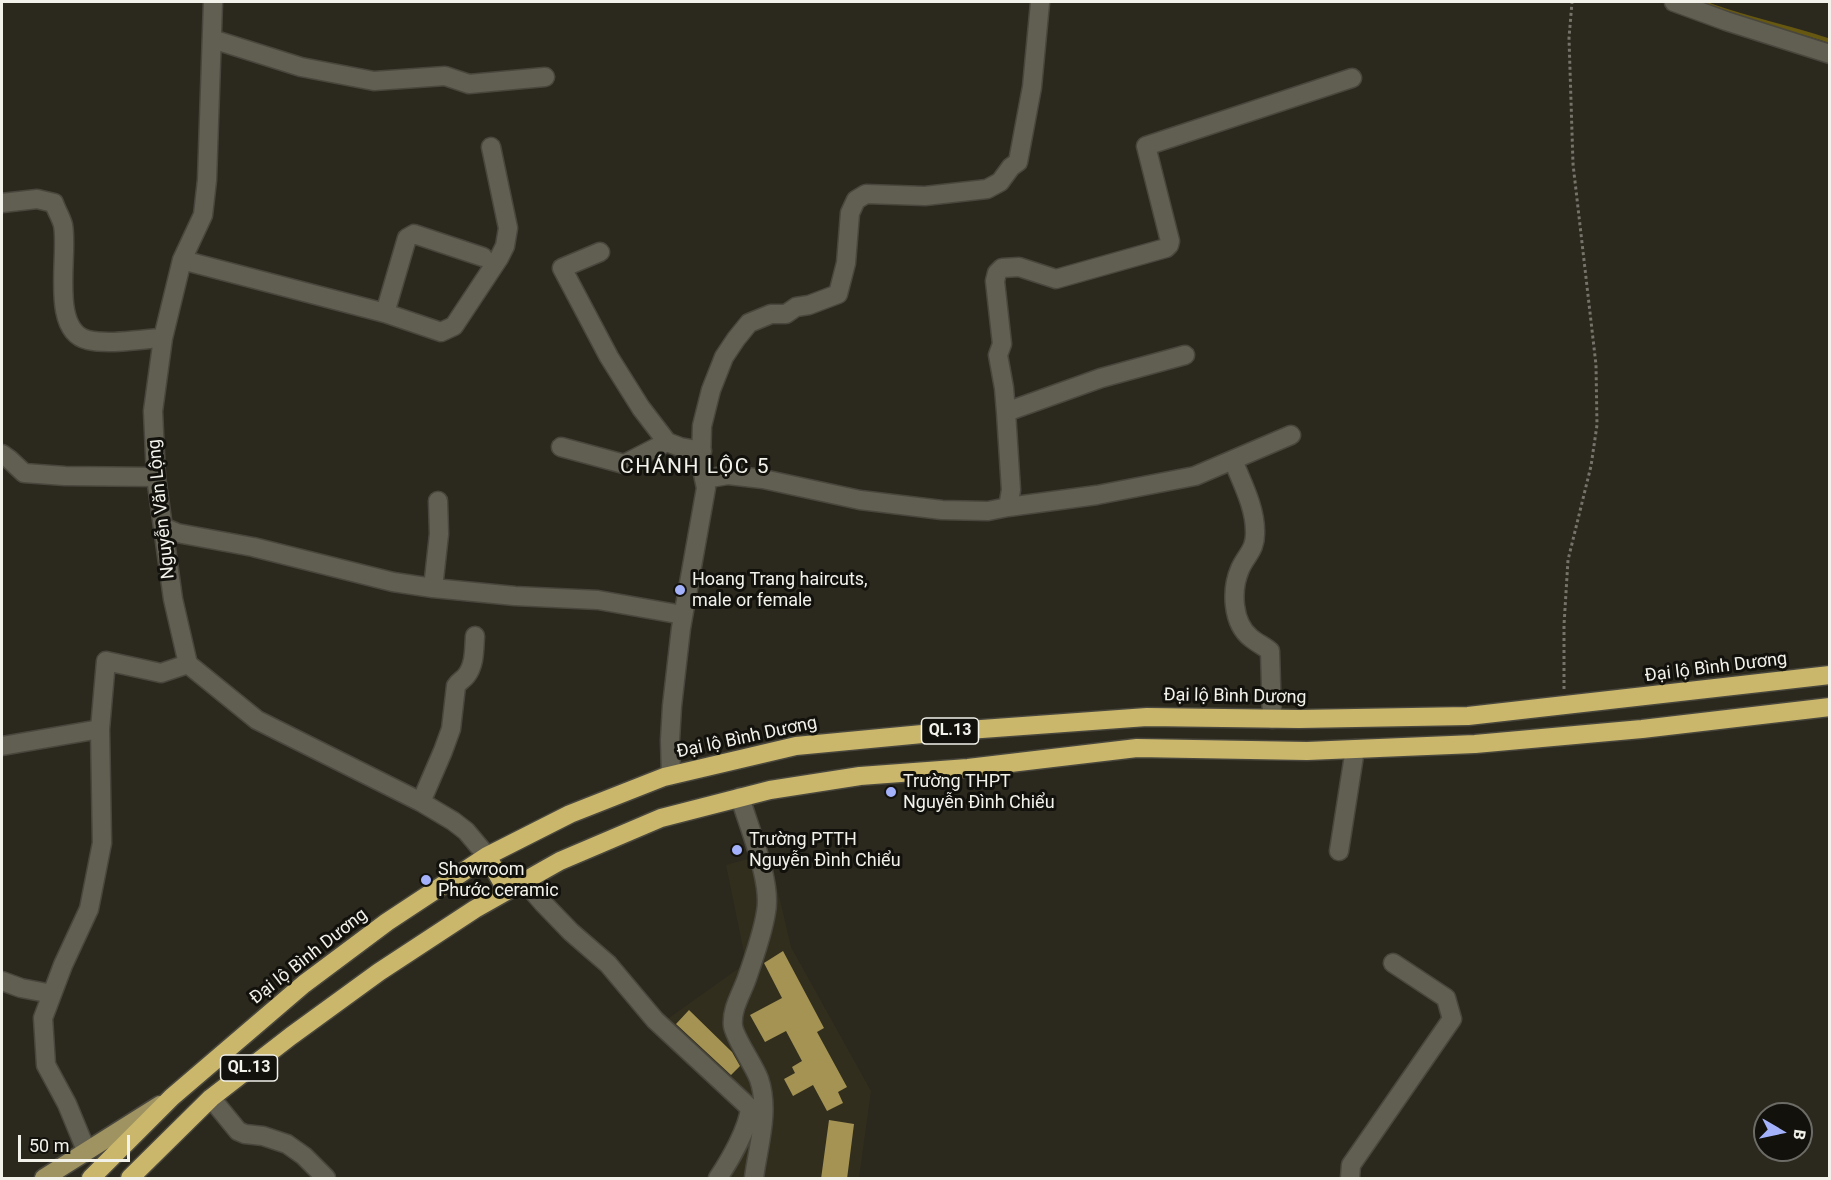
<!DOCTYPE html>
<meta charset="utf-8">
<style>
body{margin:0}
#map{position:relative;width:1831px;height:1180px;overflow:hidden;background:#2b281e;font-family:Roboto,sans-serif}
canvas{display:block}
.frame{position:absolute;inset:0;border:3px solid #f2f1ea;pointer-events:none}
.north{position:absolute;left:1753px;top:1102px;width:60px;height:60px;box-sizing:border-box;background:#12110c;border:2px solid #6c6b65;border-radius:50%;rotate:99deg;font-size:16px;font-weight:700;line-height:24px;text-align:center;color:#f2f1ea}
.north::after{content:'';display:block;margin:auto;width:21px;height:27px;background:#a4b2fc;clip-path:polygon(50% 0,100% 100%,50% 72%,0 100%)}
.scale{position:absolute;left:18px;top:1135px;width:112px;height:27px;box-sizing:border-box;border:3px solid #f2f1ea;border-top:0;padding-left:8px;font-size:18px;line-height:21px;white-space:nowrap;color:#f2f1ea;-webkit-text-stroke:4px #12110c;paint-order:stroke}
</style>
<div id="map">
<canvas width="1831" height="1180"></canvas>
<div class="frame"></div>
<div class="north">B</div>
<div class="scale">50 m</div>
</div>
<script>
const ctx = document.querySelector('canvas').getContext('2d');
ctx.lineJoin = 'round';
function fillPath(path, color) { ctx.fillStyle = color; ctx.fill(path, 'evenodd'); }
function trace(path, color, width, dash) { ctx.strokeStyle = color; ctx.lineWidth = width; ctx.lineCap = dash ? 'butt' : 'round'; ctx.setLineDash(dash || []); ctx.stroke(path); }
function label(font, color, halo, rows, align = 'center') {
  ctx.font = font + ' Roboto,sans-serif'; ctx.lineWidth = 6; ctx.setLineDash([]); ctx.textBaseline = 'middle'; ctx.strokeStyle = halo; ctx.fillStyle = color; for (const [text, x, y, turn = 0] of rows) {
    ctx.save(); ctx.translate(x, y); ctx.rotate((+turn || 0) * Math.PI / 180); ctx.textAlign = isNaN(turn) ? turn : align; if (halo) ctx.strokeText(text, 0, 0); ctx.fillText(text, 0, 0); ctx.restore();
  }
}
fillPath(new Path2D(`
 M769,853L791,947L871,1091L859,1178H730L757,1122L662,1023L746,963L726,865Z`), '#322e1d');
trace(new Path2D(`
 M1701,2C1743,19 1787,26 1830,41`), '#665711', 4.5);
fillPath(new Path2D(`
 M783,951L824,1028L817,1032L847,1087L838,1092L843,1103L827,1111L813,1085L793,1096L784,1079L795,1073L792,1067L802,1061L786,1031L765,1042L750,1015L782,998L764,963Z
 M689,1010L732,1052L740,1066L731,1075L676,1024Z
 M829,1120L854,1124L847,1179H821Z`), '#a49353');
const minor = new Path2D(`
 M213,2L207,180L203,215L182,260L163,338L153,411L156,477L173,599L188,664L257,720L421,802L453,821L466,831L487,856
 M1674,2L1726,21L1830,54
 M212,39L301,67L374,81L445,76L469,84L545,77
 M2,203L37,199L54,203C56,210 61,217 63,225C69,254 49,331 88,340C110,345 141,339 163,338
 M600,252L562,268L609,357L641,408L667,442L680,447L702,451
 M182,260L385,313L441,332L454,326L499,258L505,246L508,228L491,147
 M385,313L407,238L414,234L483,257
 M1006,412L1004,388L998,355L1002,344L995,281L997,273L1002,268L1019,267L1056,279L1166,248L1169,245L1170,241L1146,146L1352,78
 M561,447L624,464L667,442
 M2,454L9,459L24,473L65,476L156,477
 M1233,460C1242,483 1255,507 1255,531C1256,550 1246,555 1240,569C1231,590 1232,623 1251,638C1257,643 1264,646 1270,651L1272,719
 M704,479L728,475L763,479L860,500L942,510L988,511L1008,507L1011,490L1006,412L1101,378L1185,355
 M1008,507L1097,495L1195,476L1291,435
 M163,527L177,533L253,547L393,582L433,588L515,596L598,600L683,615
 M433,588L439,534L438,501
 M2,746L100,729
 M671,775L670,740L672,706L681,628L706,488L701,464L702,426L711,390L724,357L736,339L749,323L771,314H786L796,307L809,305L838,294L846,263L850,213L856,200L866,194L925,196L987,189L1000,182L1011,167L1018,162L1032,87L1040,3
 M740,797C749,828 772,882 766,912C763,932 754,958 747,978C742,993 731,1009 733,1026C735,1039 754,1065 759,1079C770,1111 758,1146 754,1178
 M421,802L443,751L451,729L456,686C459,681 463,680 466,676C475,665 474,649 475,636
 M1339,851L1355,749
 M524,881L543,903L571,932L608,964L655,1020L750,1108C748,1129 730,1160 718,1178
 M2,981L21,988L52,994
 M211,1098L238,1131L245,1134L263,1136L287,1144L304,1156L326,1178
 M86,1150L67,1104L46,1065L43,1018L63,965L89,909L102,843L100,729L106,661L161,673L188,664
 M1350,1178L1351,1165L1452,1019L1446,998L1393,963`);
const major = new Path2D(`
 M44,1178L160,1105`);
const highway = new Path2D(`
 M487,856L507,891
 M91,1178L172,1097L304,984L387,922L487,856L570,814L664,777L796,746L954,731L1147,717L1299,719L1468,716L1830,675
 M130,1178L211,1098L291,1036L379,972L475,909L560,861L661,818L770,790L860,776L968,768L1137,748L1307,751L1475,744L1642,729L1830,707`);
trace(minor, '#49473d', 21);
trace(major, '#49473d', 21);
trace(highway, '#49473d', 21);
trace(new Path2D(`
 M1564,689V625L1568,560L1591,466L1597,425L1596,365L1573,164L1569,38L1572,2`), '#75736a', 3, [3, 3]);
trace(minor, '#615e52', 18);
trace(major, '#a09362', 18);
trace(highway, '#cab76c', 18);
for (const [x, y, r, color] of [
 [680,590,6,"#a4b2fc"],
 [891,792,6,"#a4b2fc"],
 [737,850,6,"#a4b2fc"],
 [426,880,6,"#a4b2fc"]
]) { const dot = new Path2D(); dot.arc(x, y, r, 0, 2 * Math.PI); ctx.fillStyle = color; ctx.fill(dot); trace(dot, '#12110c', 2); }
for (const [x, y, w] of [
 [950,731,57],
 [249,1068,57]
]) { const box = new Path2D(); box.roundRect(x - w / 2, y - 13, w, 26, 4.5); ctx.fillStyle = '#12110c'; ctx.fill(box); trace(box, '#f2f1ea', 1.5); }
label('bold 16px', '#f2f1ea', null, [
 ["QL.13",950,731],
 ["QL.13",249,1068]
]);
label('18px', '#f2f1ea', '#12110c', [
 ["Nguyễn Văn Lộng",162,509,-96],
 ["Đại lộ Bình Dương",1716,668,-7],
 ["Đại lộ Bình Dương",1235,697,1],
 ["Đại lộ Bình Dương",747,738,-12],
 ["Đại lộ Bình Dương",309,957,-38]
]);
label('18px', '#f2f1ea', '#12110c', [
 ["Hoang Trang haircuts,",692,580],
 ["male or female",692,601],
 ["Trường THPT",903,782],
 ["Nguyễn Đình Chiểu",903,803],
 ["Trường PTTH",749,840],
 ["Nguyễn Đình Chiểu",749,861],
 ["Showroom",438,870],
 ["Phước ceramic",438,891]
], 'left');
ctx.letterSpacing = '1.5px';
label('21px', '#f2f1ea', '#12110c', [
 ["CHÁNH LỘC 5",695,468]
]);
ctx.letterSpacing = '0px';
</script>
